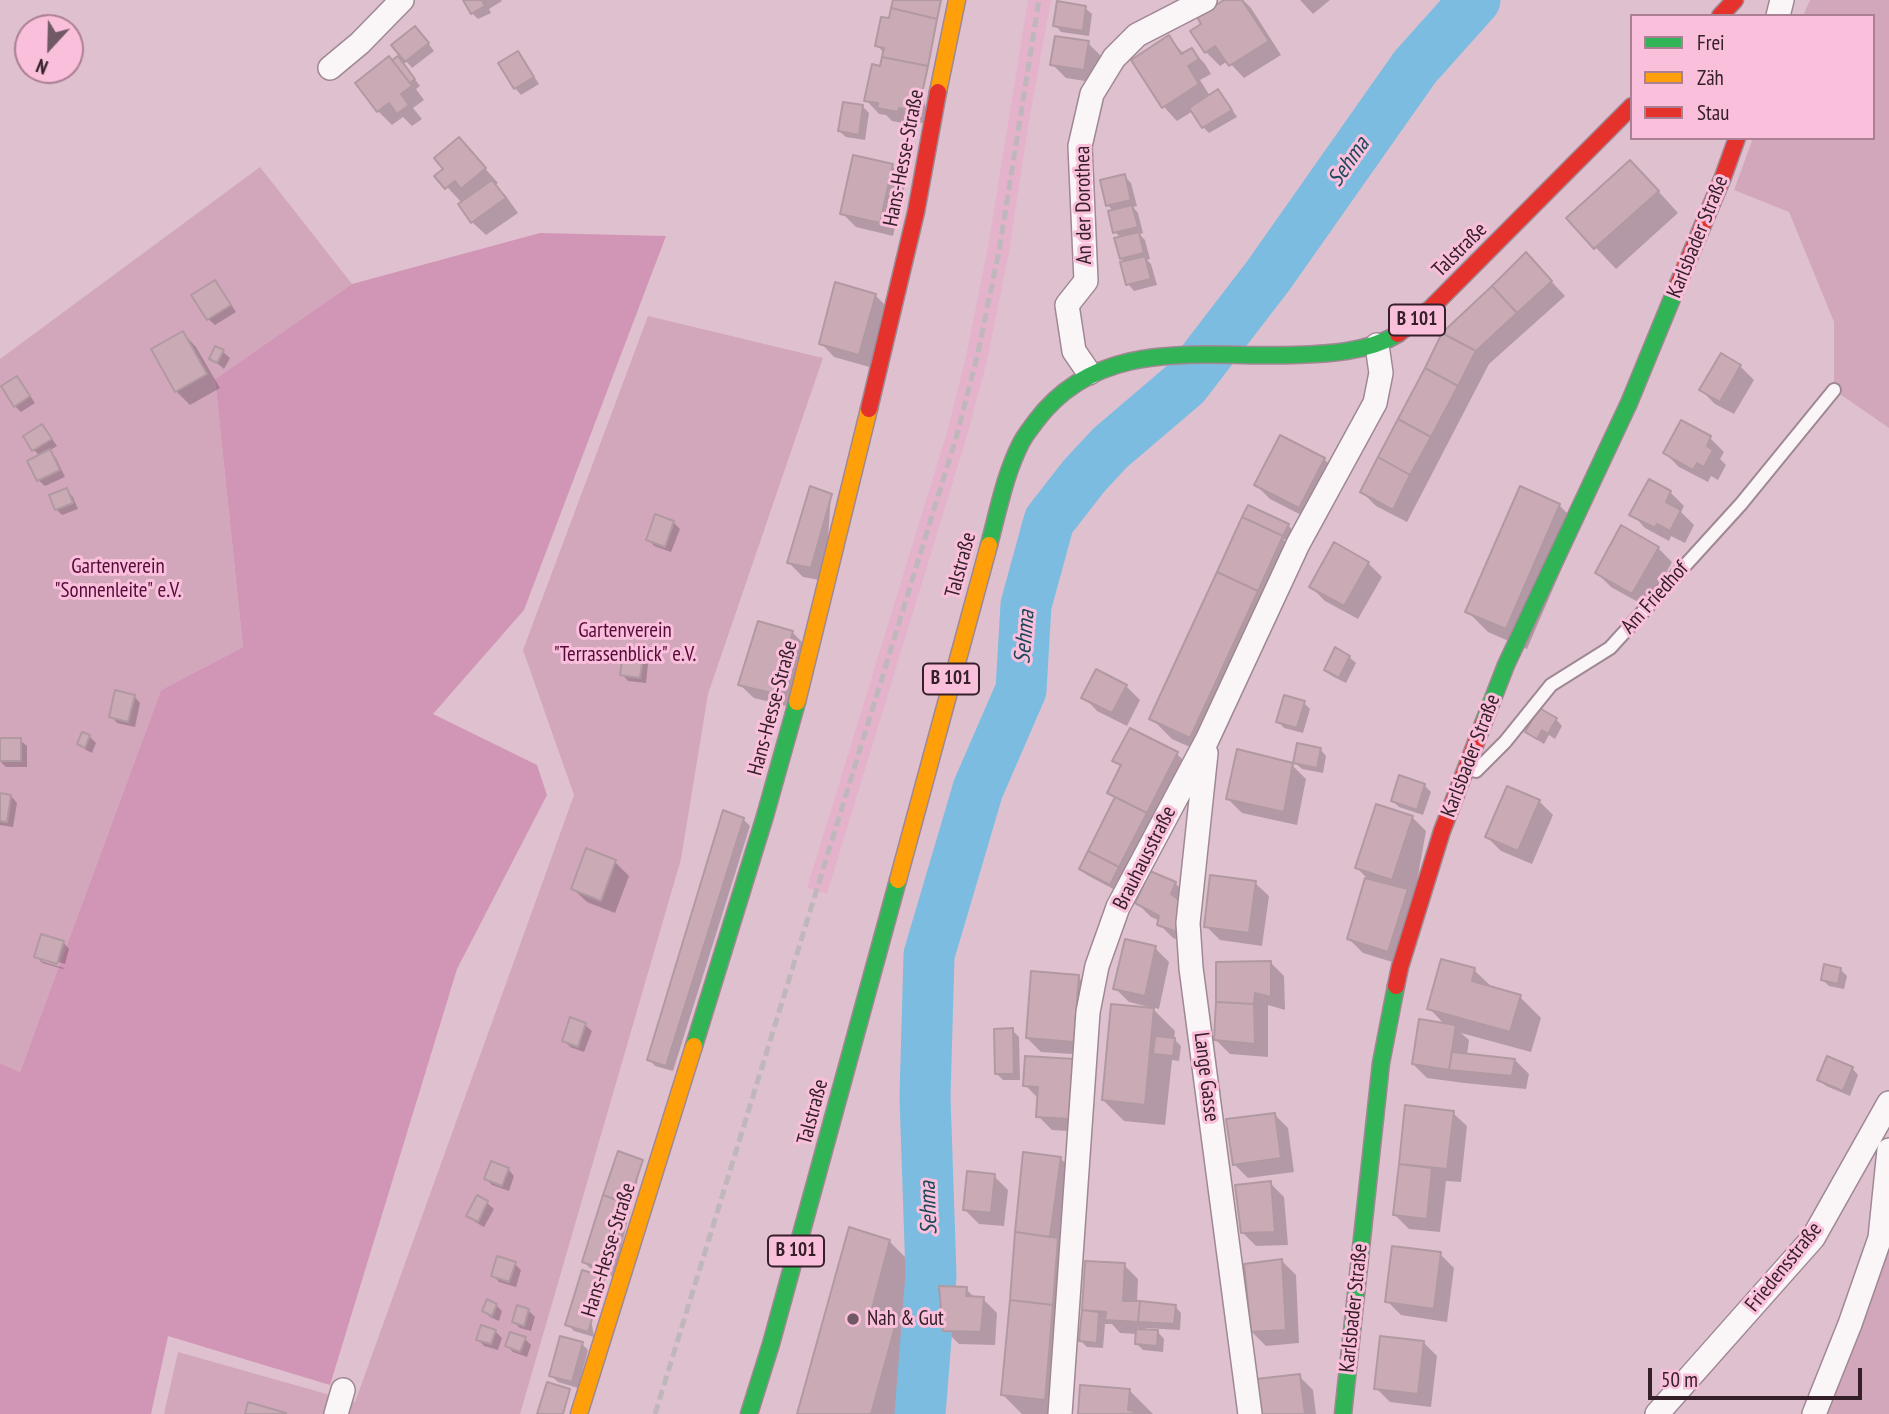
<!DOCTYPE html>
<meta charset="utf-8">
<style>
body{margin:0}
#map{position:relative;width:1889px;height:1414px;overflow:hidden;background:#dfc0cf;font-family:"PT Sans Narrow",sans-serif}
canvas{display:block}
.legend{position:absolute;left:1630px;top:14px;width:245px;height:126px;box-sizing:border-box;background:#f9bfdb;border:2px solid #ab7f94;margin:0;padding:9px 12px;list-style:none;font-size:21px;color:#35202a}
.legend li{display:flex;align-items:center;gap:14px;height:35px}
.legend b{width:35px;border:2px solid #ab7f94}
.north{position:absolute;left:14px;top:14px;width:70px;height:70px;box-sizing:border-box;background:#f9bfdb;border:2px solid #ab7f94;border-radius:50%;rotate:202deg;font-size:19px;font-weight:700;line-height:28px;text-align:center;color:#35202a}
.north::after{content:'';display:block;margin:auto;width:24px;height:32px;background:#705864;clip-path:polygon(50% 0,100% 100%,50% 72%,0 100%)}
.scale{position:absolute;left:1648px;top:1368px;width:214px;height:32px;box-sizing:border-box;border:4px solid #35202a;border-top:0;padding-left:9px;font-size:21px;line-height:24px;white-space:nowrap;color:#35202a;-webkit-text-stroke:5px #f9bfdb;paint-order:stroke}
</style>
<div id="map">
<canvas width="1889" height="1414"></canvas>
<ul class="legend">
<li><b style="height:9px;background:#30b455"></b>Frei</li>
<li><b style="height:9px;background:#ff9f0a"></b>Zäh</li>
<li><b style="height:9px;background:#e5322d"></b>Stau</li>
</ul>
<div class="north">N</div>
<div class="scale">50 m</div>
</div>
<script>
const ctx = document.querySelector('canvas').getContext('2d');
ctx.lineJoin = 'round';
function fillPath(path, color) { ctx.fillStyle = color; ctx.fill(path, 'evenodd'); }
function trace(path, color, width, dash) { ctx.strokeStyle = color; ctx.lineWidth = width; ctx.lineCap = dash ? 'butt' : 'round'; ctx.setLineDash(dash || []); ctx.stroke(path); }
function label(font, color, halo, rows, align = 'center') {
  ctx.font = font + ' "PT Sans Narrow",sans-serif'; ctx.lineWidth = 6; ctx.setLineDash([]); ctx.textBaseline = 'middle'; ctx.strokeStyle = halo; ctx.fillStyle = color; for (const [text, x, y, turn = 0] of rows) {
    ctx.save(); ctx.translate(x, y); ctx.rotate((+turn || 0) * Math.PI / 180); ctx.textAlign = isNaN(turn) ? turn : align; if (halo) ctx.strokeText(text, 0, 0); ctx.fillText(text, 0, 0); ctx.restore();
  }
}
fillPath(new Path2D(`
 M1028,0H1051L1028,127L1009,252L987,361L966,439L827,894L807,888L947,432L966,356L988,247Z`), '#e4b3cb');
fillPath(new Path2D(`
 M1810,0H1889V428L1834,390V322L1789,212L1734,190L1753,138H1873V16H1803Z
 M260,167L352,284L215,379L243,647L161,690L20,1072L0,1063V359Z
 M648,316L823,358L708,694L681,859L520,1414H164L178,1352L355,1402L574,795L523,650Z
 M1889,1239V1414H1826Z`), '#d2a7bc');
fillPath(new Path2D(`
 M540,233L666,236L524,610L433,714L537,765L547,795L457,969L330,1385L168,1336L151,1414H0V1063L20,1072L161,690L243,647L215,379L352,284Z`), '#d196b5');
fillPath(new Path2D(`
 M465,0H501L502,1L489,9L491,13L478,19L472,13Z
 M894,0L931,125L913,121L912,125L892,121L886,115L879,114L866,100L881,68L884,53L877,45L890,20Z
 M1227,0H1243L1251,8L1281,55L1244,78L1228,61L1220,66L1206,52L1193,32Z
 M1300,0H1330L1313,14Z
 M1085,8L1092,14L1089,36L1061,32L1055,25Z
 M422,35L434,51L412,68L406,61Z
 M1169,38L1184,54L1192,50L1205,64L1211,74L1200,80L1210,96L1218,91L1224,97L1237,117L1209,133L1203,127L1193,111L1177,121L1164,107Z
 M1088,43L1102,57L1098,83L1066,78L1052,64Z
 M518,53L524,60L539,84L521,95L515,88Z
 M393,62L404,65L420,86L416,89L424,100L413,108L422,119L412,126L403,117L392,125L378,111L357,83Z
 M862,106L869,113L865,140L846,137L839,131Z
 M459,139L498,183L495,185L506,196L518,213L486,235L472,222L462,203L437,176L445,169Z
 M892,166L906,180L893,236L856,227L842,213Z
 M1124,176L1131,183L1137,206L1133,207L1138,213L1143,233L1139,234L1145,240L1150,259L1147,260L1151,264L1157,285L1134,291L1128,284L1126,263L1121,258V238L1115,232L1113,211L1108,205Z
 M1651,183L1678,213L1616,269L1568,218Z
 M1540,269L1565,296L1489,364L1407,522L1376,506L1362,492Z
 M215,283L221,289L236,312L215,325L208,319Z
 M875,295L889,309L873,368L834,357L821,343Z
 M183,333L196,347L220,388L190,405L176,391Z
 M223,352L230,358L224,369L211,358Z
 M1740,366L1754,380L1734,414L1715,404L1701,390Z
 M17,378L23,385L35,403L21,412L15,406Z
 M1682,423L1710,438L1724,452L1720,459L1726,465L1718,480L1711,476L1708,482L1679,467L1665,453Z
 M42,427L48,433L57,446L49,451L56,458L65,477L45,486L38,480L40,456L34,450Z
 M1324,459L1338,473L1313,521L1270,499L1256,485Z
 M66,490L73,497L78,509L62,515L56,509Z
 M1670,492L1684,506L1681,512L1694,525L1685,543L1671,536L1669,541L1645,528L1632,514Z
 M831,495L825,581L803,577L789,563Z
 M1559,505L1580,526L1527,649L1488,632L1467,611Z
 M673,522L680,529L671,552L654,546L648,539Z
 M1288,525L1294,532L1290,541L1283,539L1296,552L1278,614L1212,757L1172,739L1151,718Z
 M1658,548L1672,562L1647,607L1611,587L1597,573Z
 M1368,563L1382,577L1358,619L1325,601L1311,587Z
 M792,632L806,646L790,707L754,698L740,685Z
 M642,657L648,664L646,683L628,681L622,674Z
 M1349,657L1356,663L1346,683L1332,676L1326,670Z
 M1126,686L1140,700L1127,726L1097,711L1084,697Z
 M134,696L140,703L135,727L117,723L111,716Z
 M1304,703L1310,709L1303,733L1284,728L1278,721Z
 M1556,719L1562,726L1555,739L1549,735L1544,744L1534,738L1527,731Z
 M89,736L96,743L92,753L86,750L79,743Z
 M0,740H20L27,746V767H6L0,761Z
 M1320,749L1326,756L1323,773L1302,769L1295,763Z
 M1177,754L1191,768L1117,891L1087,875L1081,869L1116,799L1110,792L1122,768L1115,761Z
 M1292,765L1306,779L1297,825L1242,813L1228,799Z
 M1424,785L1431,792L1423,815L1399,807L1393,801Z
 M0,795L11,796L17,803L13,827L0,825Z
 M1539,801L1553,815L1532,864L1501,851L1487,837Z
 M1412,817L1426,831L1402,965L1363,953L1349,939L1371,882L1357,868Z
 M743,819L750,826L673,1071L655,1066L649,1059Z
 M615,862L629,876L615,913L587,902L573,889Z
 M1175,883L1189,897L1190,945L1173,938L1159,924L1160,921L1151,917L1137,903Z
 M1255,883L1269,896L1262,946L1220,940L1206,926Z
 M63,942L69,949L65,964L41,957V961L64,968L63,969L42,963L36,956Z
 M1155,948L1169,962L1159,1009L1151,1007L1175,1031L1174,1039L1181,1046L1179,1061L1172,1060L1165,1125L1124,1121L1103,1100L1149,1007L1129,1002L1115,988Z
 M1270,962L1284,976L1285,1010L1268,1005V1057L1230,1054L1216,1040Z
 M1840,969L1847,976L1844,989L1829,986L1823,980Z
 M1474,970L1494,989L1520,997L1541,1018L1531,1052L1461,1033L1469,1040L1467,1055L1515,1060L1529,1074L1526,1089L1464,1083L1427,1078L1413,1064L1445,1025L1429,1008Z
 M1078,977L1092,991L1088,1055L1041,1052L1027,1038Z
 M585,1025L592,1031L584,1052L570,1047L564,1040Z
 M1012,1030L1019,1037L1020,1080H1003L997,1074Z
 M1027,1057L1084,1132L1052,1130L1038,1116L1039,1099L1025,1085Z
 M1852,1068L1858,1075L1850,1096L1826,1086L1819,1079Z
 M1407,1107L1453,1113L1467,1126L1461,1182L1446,1181L1440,1232L1409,1229L1395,1215Z
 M1274,1114L1288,1128L1294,1172L1248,1178L1234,1164Z
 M1060,1158L1074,1172L1066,1414H1022L1002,1394Z
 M642,1162L614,1277L590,1268L584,1262Z
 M508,1169L514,1176L509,1191L492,1185L486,1179Z
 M994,1176L1008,1190L1004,1226L979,1224L965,1210Z
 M1270,1183L1284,1197L1288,1245L1256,1246L1242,1232Z
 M487,1203L494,1209L484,1227L475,1222L469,1216Z
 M889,1241L917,1269L901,1330L923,1352L906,1414H799Z
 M1440,1254L1454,1268L1447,1322L1401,1315L1387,1301Z
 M1282,1261L1296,1275L1299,1343L1266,1346L1252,1332Z
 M1087,1263L1124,1265L1138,1279L1137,1303L1175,1306L1181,1313L1180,1330L1146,1328L1145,1331L1158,1332L1164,1339L1163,1352L1143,1350L1137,1344V1334L1120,1333L1112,1324H1105L1103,1348L1087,1347L1081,1341Z
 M515,1264L521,1270L516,1287L499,1282L493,1275Z
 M583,1272L594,1337L574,1331L567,1324Z
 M966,1289L976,1299H983L997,1313L995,1345L959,1344L945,1330Z
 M496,1305L502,1311L499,1321L490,1317L484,1311Z
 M528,1310L535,1317L531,1331L520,1328L514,1322Z
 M495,1331L502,1338L498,1350L484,1346L478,1339Z
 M525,1339L531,1345L527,1357L513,1352L507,1346Z
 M1423,1342L1437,1356L1431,1407L1390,1402L1376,1388Z
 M582,1344L588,1350L578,1388L558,1382L551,1376Z
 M1299,1376L1313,1390L1316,1414H1261Z
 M1129,1390L1153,1414H1080Z`), '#0003');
trace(new Path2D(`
 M920,1414L931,1275L925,1097L929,955L978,789L1021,690L1026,605L1049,521L1084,476L1110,448L1185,384L1268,276L1415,67L1475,0`), '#7bbce0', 51);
const building = new Path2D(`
 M463,0H487L483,2L485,6L471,14Z
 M893,0H941L937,19L891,8Z
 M1224,0H1242L1269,41L1229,66L1215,46L1205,53L1190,31L1201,24L1197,17Z
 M1057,1L1086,6L1083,31L1053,26Z
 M891,8L937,19L928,66L882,57L884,48L875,46L881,17L889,18Z
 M415,26L429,43L405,62L391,45Z
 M1169,35L1181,54L1192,48L1199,59L1188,66L1199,84L1162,108L1131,60Z
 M1055,36L1089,41L1084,70L1050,65Z
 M518,51L534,77L514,89L498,63Z
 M389,56L412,86L401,94L409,105L397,114L389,103L377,112L355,83Z
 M398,56L415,79L410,83L392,60Z
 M882,57L928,66L918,112L899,108L898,112L877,108L878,103L864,101L872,64L880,66Z
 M1218,89L1232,110L1202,128L1189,108Z
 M843,102L863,105L859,135L838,131Z
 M459,137L486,168L461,189L455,181L445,189L434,176L443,169L434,158Z
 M853,155L893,164L880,223L840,214Z
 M1630,160L1659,191L1594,249L1566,218Z
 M1125,174L1131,200L1106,206L1100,180Z
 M492,180L506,198L471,223L458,204Z
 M1132,205L1138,227L1113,233L1108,211Z
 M1139,232L1144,253L1120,259L1114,238Z
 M1526,252L1552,281L1517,313L1492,286Z
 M1145,256L1151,279L1126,285L1120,262Z
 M215,280L231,305L207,320L191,295Z
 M835,282L876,294L859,355L819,344Z
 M1492,286L1517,313L1476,351L1442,333Z
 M183,331L207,374L175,392L151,349Z
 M1442,333L1476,351L1458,386L1425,368Z
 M215,346L224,350L217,363L209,359Z
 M1721,353L1741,365L1720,402L1699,390Z
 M1425,368L1458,386L1431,437L1398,419Z
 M17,376L30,396L14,407L1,386Z
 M1398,419L1431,437L1410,475L1378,457Z
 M1681,420L1711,436L1707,446L1713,450L1704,467L1697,463L1693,470L1663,453Z
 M42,424L52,439L32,451L23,436Z
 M1280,435L1325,458L1299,508L1254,485Z
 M50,449L60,470L37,481L27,461Z
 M1378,457L1410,475L1393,510L1360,492Z
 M1649,479L1671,491L1666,502L1681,510L1670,531L1657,524L1655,528L1629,515Z
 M810,486L832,494L811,568L787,563Z
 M1520,486L1560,504L1506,629L1465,612Z
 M67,488L73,503L55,510L49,495Z
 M1248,505L1289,524L1283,536L1242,517Z
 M655,514L674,521L665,547L646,540Z
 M1242,517L1283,536L1258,591L1217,572Z
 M1621,525L1659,547L1632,594L1595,573Z
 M1334,542L1369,562L1344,606L1309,587Z
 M1217,572L1258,591L1190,738L1149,719Z
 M758,621L793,631L776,694L738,685Z
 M1335,647L1350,656L1339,678L1324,670Z
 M623,653L643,656L640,678L620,675Z
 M1096,669L1127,685L1112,713L1081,698Z
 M115,690L135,695L128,722L109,717Z
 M1284,695L1305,701L1297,728L1276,722Z
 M1539,708L1557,718L1548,734L1542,730L1537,739L1525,732Z
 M1130,728L1178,752L1147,813L1107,793L1121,765L1112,761Z
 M82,732L90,735L85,748L77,744Z
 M0,738H21V761H0Z
 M1297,743L1321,748L1317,768L1293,763Z
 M1237,749L1293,763L1284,812L1226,799Z
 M1399,775L1425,784L1417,810L1391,801Z
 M1507,786L1540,800L1518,851L1485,837Z
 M0,793L11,795L7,822L0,821Z
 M1115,797L1147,813L1119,867L1088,851Z
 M1376,804L1413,816L1392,880L1355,868Z
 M723,810L744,818L666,1066L647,1060Z
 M586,848L616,860L601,901L571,889Z
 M1088,851L1119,867L1110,885L1079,869Z
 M1150,871L1176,882L1171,894L1179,900L1177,932L1157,925L1159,916L1135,903Z
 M1210,875L1256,881L1249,933L1204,927Z
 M1365,878L1408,889L1388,952L1347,939Z
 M41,934L64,941L57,964L34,957Z
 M1125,939L1156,946L1145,996L1113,989Z
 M1441,959L1475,968L1472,981L1521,995L1510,1032L1427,1009Z
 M1271,961V997L1255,993L1254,1004L1216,1002V962Z
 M1824,964L1841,968L1838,984L1821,980Z
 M1031,971L1079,975L1074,1042L1026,1038Z
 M1216,1002L1254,1004L1255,1044L1214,1040Z
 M1111,1004L1154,1008L1145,1105L1102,1100Z
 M570,1017L586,1023L578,1047L562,1041Z
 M1419,1019L1456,1025L1449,1070L1412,1064Z
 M1013,1028L1014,1074H995L994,1029Z
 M1155,1036L1175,1038L1173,1056L1153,1054Z
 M1452,1052L1515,1059L1512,1076L1449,1070Z
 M1025,1056L1074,1059L1070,1119L1036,1117L1038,1087L1023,1086Z
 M1827,1056L1853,1067L1843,1091L1817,1080Z
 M1405,1105L1454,1111L1447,1169L1399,1164Z
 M1275,1113L1281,1158L1233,1165L1226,1119Z
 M618,1151L643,1160L628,1204L603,1195Z
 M1023,1152L1061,1157L1050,1237L1015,1232Z
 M491,1161L509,1168L502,1186L484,1179Z
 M1399,1164L1432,1168L1427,1219L1393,1215Z
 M967,1171L995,1174L991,1213L963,1210Z
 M1271,1181L1275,1232L1241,1233L1235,1185Z
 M477,1195L488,1201L478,1222L466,1216Z
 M603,1195L628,1204L607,1271L582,1262Z
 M849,1227L890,1240L870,1316L896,1323L871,1414H797Z
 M1015,1232L1058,1238L1053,1305L1010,1300Z
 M1392,1246L1441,1252L1434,1309L1385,1302Z
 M497,1256L516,1262L509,1282L491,1276Z
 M1282,1259L1286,1330L1251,1332L1244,1264Z
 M1085,1261L1125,1263L1123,1301H1140L1138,1322L1105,1320L1106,1312L1082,1310Z
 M582,1270L605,1277L588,1332L565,1325Z
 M939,1286L967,1287L966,1296L984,1297L981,1332L943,1331Z
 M487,1299L497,1304L492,1316L482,1311Z
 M1010,1300L1053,1305L1045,1400L1001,1395Z
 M1140,1301L1176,1305L1174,1324L1138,1322Z
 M517,1305L529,1309L524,1326L512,1322Z
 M1082,1310L1099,1312L1097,1343L1079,1341Z
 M481,1325L496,1330L491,1344L476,1340Z
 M1136,1329L1158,1330L1157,1346L1135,1344Z
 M510,1332L526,1337L520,1352L505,1346Z
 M560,1336L583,1342L572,1382L549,1376Z
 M1380,1336L1424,1341L1418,1394L1374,1389Z
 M1300,1374L1305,1414H1260L1256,1379Z
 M547,1382L570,1389L563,1414H537Z
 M1080,1385L1130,1389L1128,1410L1134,1411L1133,1414H1078Z
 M248,1402L286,1413V1414H245Z`);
fillPath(building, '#caabb5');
trace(building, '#b199a1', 2);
const lane = new Path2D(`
 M1476,771L1505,742L1551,685L1610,648L1741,504L1834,390`);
const street = new Path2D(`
 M1778,16L1782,0
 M330,68L360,43L402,0
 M1089,373L1074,351L1067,305L1086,281L1080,146L1092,94L1114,58L1137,35L1205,0
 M1206,753L1188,923L1191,968L1250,1414
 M336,1414L343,1390
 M1060,1414L1088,1012L1097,966L1118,907L1207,740L1298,544L1375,403L1381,373L1377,345
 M1657,1414L1813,1238L1889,1103
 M1814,1414L1850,1324L1880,1238L1889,1150`);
const fast = new Path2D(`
 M989,545C998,511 1005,474 1021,443C1025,435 1031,428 1036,421C1100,336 1202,358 1294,355C1328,354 1368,352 1398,334
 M1483,724L1506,665L1629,403L1678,284
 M694,1046L765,816L797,702
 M749,1414L771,1344L898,880
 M1343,1414L1381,1063L1396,986`);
const slow = new Path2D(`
 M938,92L957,0
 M797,702L869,409
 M898,880L989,545
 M579,1414L694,1046`);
const jam = new Path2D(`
 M1720,16L1735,0
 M1678,284L1723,177L1737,138
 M1398,334L1431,308L1632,106
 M869,409L916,212L938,92
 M1396,986L1400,967L1442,831L1483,724`);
trace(lane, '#9f8894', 16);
trace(street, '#9f8894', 26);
trace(fast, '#9f8894', 19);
trace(slow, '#9f8894', 19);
trace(jam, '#9f8894', 19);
trace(lane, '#faf6f8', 12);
trace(street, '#faf6f8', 23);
trace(fast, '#30b455', 16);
trace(slow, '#ff9f0a', 16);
trace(jam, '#e5322d', 16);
trace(new Path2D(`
 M655,1414L956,438L977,357L999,251L1039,0`), '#bfb7bb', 5, [10, 5]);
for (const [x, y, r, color] of [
 [853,1319,7,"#705864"]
]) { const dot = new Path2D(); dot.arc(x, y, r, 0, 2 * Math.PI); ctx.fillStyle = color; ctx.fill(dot); trace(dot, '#f9bfdb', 2.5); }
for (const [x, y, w] of [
 [1417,320,56],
 [951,679,56],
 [796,1251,56]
]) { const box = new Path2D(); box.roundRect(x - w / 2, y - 15.5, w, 31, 5); ctx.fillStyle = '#f9bfdb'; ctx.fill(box); trace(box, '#35202a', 2); }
label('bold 19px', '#35202a', null, [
 ["B 101",1417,320],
 ["B 101",951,679],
 ["B 101",796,1251]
]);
label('21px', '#35202a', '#f9bfdb', [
 ["Hans-Hesse-Straße",904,158,-79],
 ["An der Dorothea",1084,205,-91],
 ["Karlsbader Straße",1698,237,-68],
 ["Talstraße",1460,250,-45],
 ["Talstraße",961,565,-75],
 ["Am Friedhof",1655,598,-48],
 ["Hans-Hesse-Straße",773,708,-75],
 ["Karlsbader Straße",1471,756,-69],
 ["Brauhausstraße",1145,858,-63],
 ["Lange Gasse",1206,1077,83],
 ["Talstraße",813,1112,-75],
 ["Hans-Hesse-Straße",609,1250,-73],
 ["Friedensstraße",1784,1267,-51],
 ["Karlsbader Straße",1354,1308,-84]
]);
label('21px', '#560a39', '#f9bfdb', [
 ["Gartenverein",118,567],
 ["\"Sonnenleite\" e.V.",118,591],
 ["Gartenverein",625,631],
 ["\"Terrassenblick\" e.V.",625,655]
]);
label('21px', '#35202a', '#f9bfdb', [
 ["Nah & Gut",867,1319]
], 'left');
label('italic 23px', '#1b495b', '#f9bfdb', [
 ["Sehma",1349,162,-55],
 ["Sehma",1025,637,-85],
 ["Sehma",929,1208,-92]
]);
</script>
